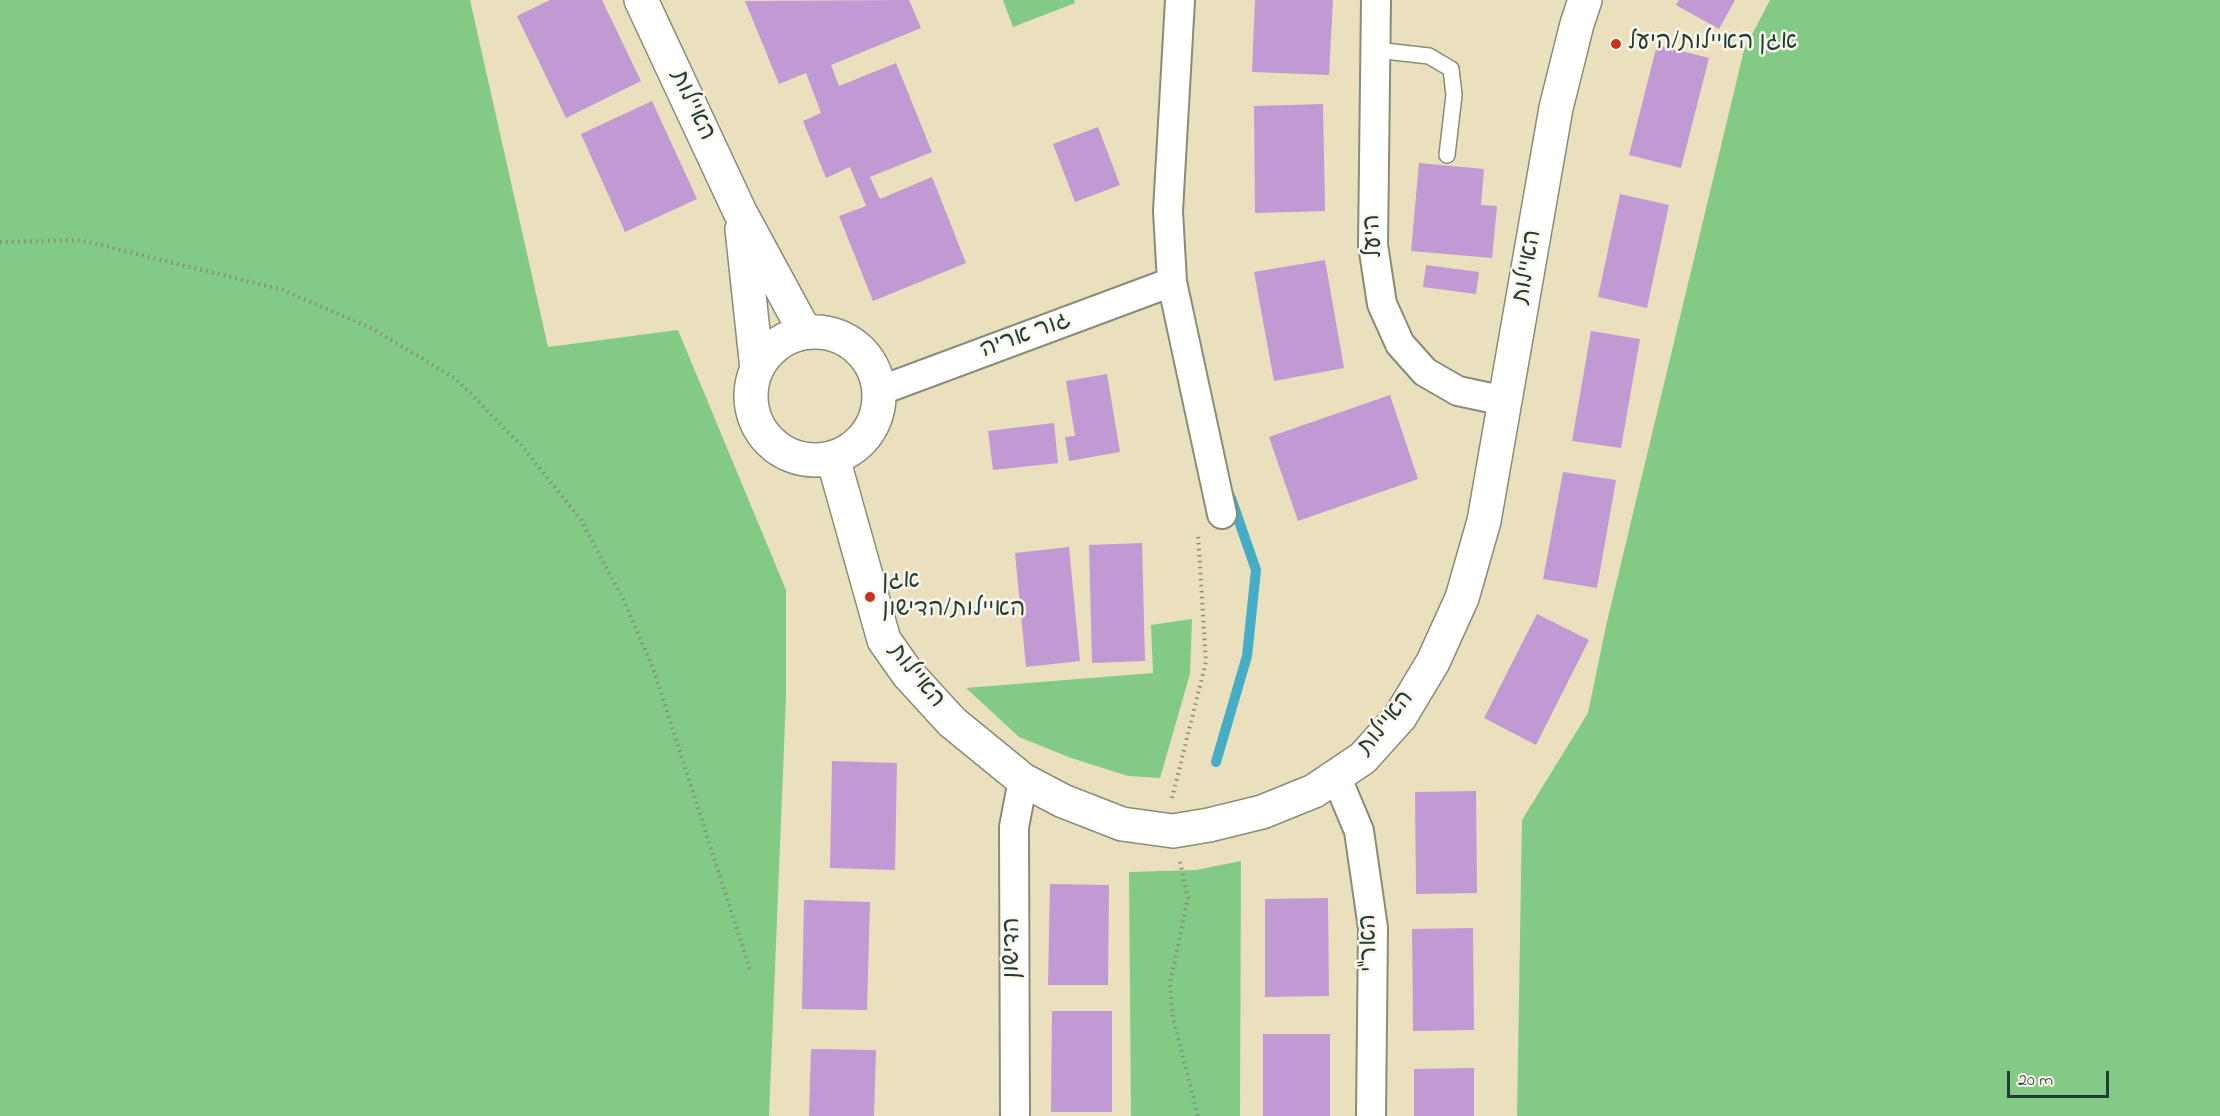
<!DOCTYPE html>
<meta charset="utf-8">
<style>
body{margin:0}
#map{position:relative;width:2220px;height:1116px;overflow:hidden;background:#eae0bd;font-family:"Indie Flower",sans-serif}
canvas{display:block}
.scale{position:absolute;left:2007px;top:1071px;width:102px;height:27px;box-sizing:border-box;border:3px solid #1f3d34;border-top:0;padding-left:8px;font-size:18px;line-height:21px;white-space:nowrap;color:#1f3d34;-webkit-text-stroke:4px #fbf7ec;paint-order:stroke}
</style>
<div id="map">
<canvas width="2220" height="1116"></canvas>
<div class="scale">20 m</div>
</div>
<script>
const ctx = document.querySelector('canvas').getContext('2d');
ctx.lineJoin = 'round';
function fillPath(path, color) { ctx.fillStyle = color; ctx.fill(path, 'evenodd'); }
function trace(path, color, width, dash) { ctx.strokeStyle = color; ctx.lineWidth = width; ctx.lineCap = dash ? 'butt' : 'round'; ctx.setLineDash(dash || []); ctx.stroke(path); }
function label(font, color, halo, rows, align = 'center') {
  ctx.font = font + ' "Indie Flower","Playpen Sans Hebrew",sans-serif'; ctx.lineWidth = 5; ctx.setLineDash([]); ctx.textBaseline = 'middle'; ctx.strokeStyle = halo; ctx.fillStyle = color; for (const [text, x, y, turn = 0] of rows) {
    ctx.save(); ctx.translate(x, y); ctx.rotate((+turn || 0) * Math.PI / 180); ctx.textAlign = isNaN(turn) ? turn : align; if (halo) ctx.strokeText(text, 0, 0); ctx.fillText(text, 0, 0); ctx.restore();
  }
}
fillPath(new Path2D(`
 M0,0H470L548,347L678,330L786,590V697L769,1116H0Z
 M1003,0H1074L1075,3L1013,27Z
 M1770,0H2220V1116H1517L1522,820L1588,713L1606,626L1744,50Z
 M1192,619L1190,674L1160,778L1128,776L1071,758L1019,737L966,688L1153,673L1151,625Z
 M1241,861L1240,1116H1131L1129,872L1196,870Z`), '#82ca86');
trace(new Path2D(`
 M1216,762L1247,656L1256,570L1231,498`), '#45adc5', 10);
fillPath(new Path2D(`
 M550,0H602L641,81L566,118L517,16Z
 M909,0L921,28L831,65L839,86L896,63L932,152L870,177L880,199L932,177L966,263L873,301L839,216L866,206L850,167L826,178L803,121L821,113L806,73L779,84L745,1Z
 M1255,0H1333L1329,75L1252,72Z
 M1679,0H1735L1719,29L1676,5Z
 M1657,45L1709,58L1681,168L1629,155Z
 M652,101L697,199L625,232L581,134Z
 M1323,104L1325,211L1255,213L1254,106Z
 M1098,127L1120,185L1075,202L1053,144Z
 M1419,163L1484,169L1481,205L1497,206L1492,258L1411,251Z
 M1620,194L1669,205L1647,308L1598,297Z
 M1325,260L1344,368L1274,381L1254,272Z
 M1426,265L1479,272L1476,294L1423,287Z
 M1591,331L1640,339L1621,448L1572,441Z
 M1107,374L1120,452L1069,461L1065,437L1075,436L1066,381Z
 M1390,395L1418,479L1298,521L1269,437Z
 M1054,423L1058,463L993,470L988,431Z
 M1563,472L1616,480L1597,588L1543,579Z
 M1142,543L1145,661L1092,663L1089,545Z
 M1069,547L1080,661L1026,667L1015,553Z
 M1537,614L1589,640L1536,745L1484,718Z
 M832,761L897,763L895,870L830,868Z
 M1476,791L1477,893L1416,894L1415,792Z
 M1050,884L1109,885L1108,985H1048Z
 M1328,898L1329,996L1265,997V899Z
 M804,900L870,902L867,1010L802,1009Z
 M1473,928L1474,1030L1413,1031L1412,929Z
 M1052,1011H1112V1112H1051Z
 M1263,1034H1330V1116H1263Z
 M811,1049L876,1050L874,1116H809Z
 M1474,1068V1116H1414V1069Z`), '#c19ad4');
const lane = new Path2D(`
 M1376,50L1429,56L1451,69L1454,95L1447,155`);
const street = new Path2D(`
 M1180,0L1168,211L1172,282L1222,514
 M1376,0L1373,245L1382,304L1400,344L1425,372L1458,391L1505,401
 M879,391L1172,282
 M1336,776L1359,831L1373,928L1371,1116
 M1015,1116L1014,827L1023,780`);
const secondary = new Path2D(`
 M641,0L740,212L805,332
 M742,229L757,369
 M751 396a64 64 0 1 1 128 0a64 64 0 1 1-128 0Z
 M833,458L884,640L908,674L952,722L1023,780L1063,801L1122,824L1173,831L1209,825L1262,812L1314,791L1363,758L1400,717L1433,662L1462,598L1484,521L1556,108L1577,24L1585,0`);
trace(lane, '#848e78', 18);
trace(street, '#848e78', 32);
trace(secondary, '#848e78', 36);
trace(new Path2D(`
 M0,242L80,240L283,290L373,329L456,379L521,445L581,520L623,599L653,668L751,973
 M1172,798L1206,662L1198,534
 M1180,862L1188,898L1170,983L1173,1018L1198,1116`), '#848e78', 4, [1.5, 4.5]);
trace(lane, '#fff', 15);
trace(street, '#fff', 28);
trace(secondary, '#fff', 33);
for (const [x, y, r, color] of [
 [1616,44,6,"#c8321e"],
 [870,597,6,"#c8321e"]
]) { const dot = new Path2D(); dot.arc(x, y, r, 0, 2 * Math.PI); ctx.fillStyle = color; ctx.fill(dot); trace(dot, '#fbf7ec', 2); }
label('24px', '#1f3d34', '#fbf7ec', [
 ["אגן האיילות/היעל",1628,44],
 ["אגן",882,583],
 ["האיילות/הדישון",882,611]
], 'left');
label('24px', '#1f3d34', '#fbf7ec', [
 ["האיילות",691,106,65],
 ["היעל",1375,236,-93],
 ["האיילות",1529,267,-80],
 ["גור אריה",1026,337,-20],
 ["האיילות",915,677,51],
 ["האיילות",1387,724,-51],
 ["האר\"י",1371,943,-92],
 ["הדישון",1014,948,-90]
]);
</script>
